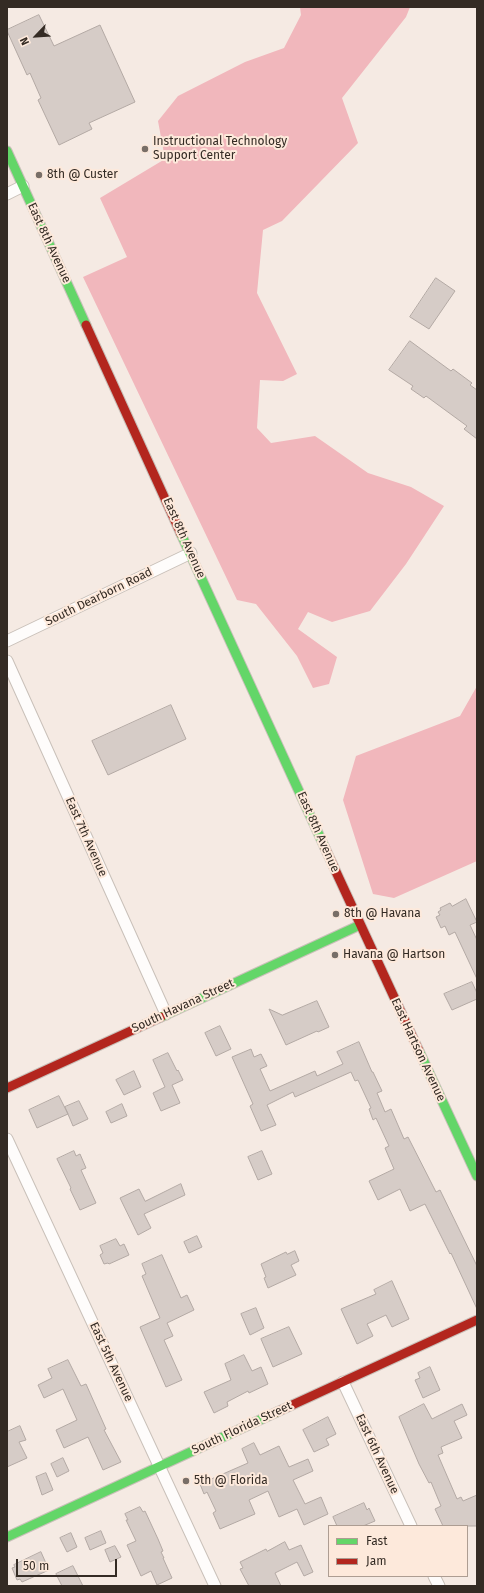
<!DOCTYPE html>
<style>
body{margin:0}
#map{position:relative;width:484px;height:1593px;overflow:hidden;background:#f5eae3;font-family:"Fira Sans",sans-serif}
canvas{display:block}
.frame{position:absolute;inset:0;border:8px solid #342b24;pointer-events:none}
.legend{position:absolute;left:328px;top:1525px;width:140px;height:52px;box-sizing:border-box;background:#fde9db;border:1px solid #ad9d92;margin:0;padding:5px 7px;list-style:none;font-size:12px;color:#342b24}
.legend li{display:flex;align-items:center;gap:8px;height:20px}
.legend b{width:20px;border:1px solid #ad9d92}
.north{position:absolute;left:16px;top:16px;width:40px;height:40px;-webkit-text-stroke:3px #fde9db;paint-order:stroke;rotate:245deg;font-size:11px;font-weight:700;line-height:16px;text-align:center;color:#342b24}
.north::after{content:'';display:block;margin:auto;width:14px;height:18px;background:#342b24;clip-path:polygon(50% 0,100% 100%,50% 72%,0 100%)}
.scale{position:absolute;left:16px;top:1559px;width:101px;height:18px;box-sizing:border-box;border:2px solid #342b24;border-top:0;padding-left:5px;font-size:12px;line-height:14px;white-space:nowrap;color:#342b24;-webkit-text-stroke:3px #fde9db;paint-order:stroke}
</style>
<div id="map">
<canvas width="484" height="1593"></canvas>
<div class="frame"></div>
<ul class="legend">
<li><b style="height:5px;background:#63d668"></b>Fast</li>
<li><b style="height:5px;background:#b3261e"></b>Jam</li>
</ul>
<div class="north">N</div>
<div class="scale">50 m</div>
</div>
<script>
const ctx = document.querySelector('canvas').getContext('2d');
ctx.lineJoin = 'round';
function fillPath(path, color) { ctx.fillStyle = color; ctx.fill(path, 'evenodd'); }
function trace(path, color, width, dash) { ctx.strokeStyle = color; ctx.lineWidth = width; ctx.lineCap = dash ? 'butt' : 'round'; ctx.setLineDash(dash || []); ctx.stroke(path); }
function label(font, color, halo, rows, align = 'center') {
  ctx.font = font + ' "Fira Sans",sans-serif'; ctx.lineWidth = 4; ctx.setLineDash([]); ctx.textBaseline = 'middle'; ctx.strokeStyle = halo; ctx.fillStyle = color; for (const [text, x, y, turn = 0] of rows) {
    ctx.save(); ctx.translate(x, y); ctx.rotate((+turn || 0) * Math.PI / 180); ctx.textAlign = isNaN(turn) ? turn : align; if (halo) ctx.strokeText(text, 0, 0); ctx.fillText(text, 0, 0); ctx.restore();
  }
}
fillPath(new Path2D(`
 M300,7H410L406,17L342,98L358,143L282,221L263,230L257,293L297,374L283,381L260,380L257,428L271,443L315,436L368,473L411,487L444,506L406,564L370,611L332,622L308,612L298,629L337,657L329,684L313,688L297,656L256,604L237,600L83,277L127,257L100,198L165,159L158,121L178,96L245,62L284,48L301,15Z
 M477,686V861L394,898L373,894L343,800L356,756L460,716Z`), '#f1b7bc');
const building = new Path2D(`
 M39,15L54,46L100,25L135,102L89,123L92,129L59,145L38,100L41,98L30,73L27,75L7,31V30Z
 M436,278L455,291L429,329L410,317Z
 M410,341L451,371L453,369L472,383L470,385L477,390V439L464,429L467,426L426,396L424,398L411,389L413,386L389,370Z
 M171,705L186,739L108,775L92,741Z
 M466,899L477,922L470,925L477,940V979L455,932L449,935L445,926L441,928L436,917L440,915L438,912L441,910L440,908L450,903L452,906Z
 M472,982L477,993V999L452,1010L444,994Z
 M317,1001L329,1027L318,1032L317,1031L286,1045L269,1009L282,1015Z
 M220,1026L231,1049L216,1056L205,1033Z
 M359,1042L372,1072H373L382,1091L377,1093L385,1112L391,1109L404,1139L408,1137L436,1192L440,1190L477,1266V1309L451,1253L450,1254L425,1204L410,1211L400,1189L378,1200L369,1181L394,1169L385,1148L389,1146L376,1118L373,1120L369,1109L371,1108L358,1080L355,1081L351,1072L295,1097L293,1092L267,1105L276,1125L261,1131L250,1106L253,1104L232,1057L251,1049L254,1057L261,1054L267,1066L260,1069L270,1091L315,1071L317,1076L343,1064L337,1052Z
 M168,1053L177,1071L178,1070L183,1080L172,1085L180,1103L161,1111L153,1093L165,1087L153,1060Z
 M134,1071L141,1087L124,1095L116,1080Z
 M59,1096L68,1114L37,1128L29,1110Z
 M79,1101L88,1119L73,1126L65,1107Z
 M122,1104L127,1116L111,1123L106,1112Z
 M74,1151L76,1156L80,1154L86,1168L81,1170L96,1203L80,1210L70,1189L71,1188L57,1159Z
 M262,1151L272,1174L258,1180L248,1157Z
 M181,1184L185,1195L144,1214L151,1228L138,1235L120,1198L139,1189L145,1201Z
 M197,1236L202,1247L189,1253L184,1242Z
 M116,1239L120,1246L124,1244L129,1255L109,1264L108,1263L104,1264L100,1255L103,1253L100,1246Z
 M295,1251L299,1261L291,1265L296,1275L268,1288L264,1278L266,1277L261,1264L286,1252L287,1254Z
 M162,1255L181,1298L187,1295L194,1310L167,1323L173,1336L164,1340L182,1380L166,1387L140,1327L160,1318L142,1276L146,1274L142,1264Z
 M392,1281L409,1319L392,1327L386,1315L367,1324L373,1336L357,1344L341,1309L376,1294L374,1290Z
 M256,1308L264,1328L250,1335L241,1314Z
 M289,1327L302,1354L273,1367L261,1339Z
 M244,1355L252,1371L261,1367L268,1384L249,1393L248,1391L227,1402L228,1406L214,1413L204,1392L231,1380L225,1364Z
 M68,1360L81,1386L86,1384L106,1429L104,1430L121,1462L103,1470L88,1437L64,1448L56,1430L77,1420L63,1389L44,1398L38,1385L52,1378L48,1369Z
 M430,1367L440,1390L423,1398L415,1380L420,1378L418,1373Z
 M424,1404L432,1419L462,1404L467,1415L454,1421L462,1438L441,1447L443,1453L438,1455L457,1499L461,1497L463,1501L477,1495V1526H443L435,1509L441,1506L431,1482L429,1483L419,1464L399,1417Z
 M328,1417L336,1434L326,1439L329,1445L314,1452L303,1430Z
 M20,1426L26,1440L19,1442L27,1458L7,1467V1432Z
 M254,1443L260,1455L279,1446L289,1467L308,1459L313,1471L293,1480L305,1504L321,1497L328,1514L304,1525L297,1509L279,1517L268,1491L249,1500L255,1514L220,1529L213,1513L216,1511L207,1492L204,1494L200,1484L248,1463L242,1449Z
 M63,1458L69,1471L57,1477L51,1464Z
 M46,1473L53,1490L42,1495L36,1477Z
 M364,1503L367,1510L369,1508L375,1521L363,1526H337L333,1517Z
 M140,1507L143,1512L145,1511L158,1539L163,1551L161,1552L164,1558H163L172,1578L157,1585L151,1571L141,1576L127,1545L136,1541L126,1520H128L125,1514Z
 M101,1531L106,1543L90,1550L85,1538Z
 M71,1533L77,1547L67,1552L60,1538Z
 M285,1542L289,1550L301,1545L313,1572L304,1576L297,1562L275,1573L281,1586H249L240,1569L243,1568L240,1562L266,1549L267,1551Z
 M115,1546L121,1557L110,1562L105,1550Z
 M41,1552L49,1570L22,1582L20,1579L17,1580L12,1568L15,1567L14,1565Z
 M73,1566L83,1586H62L56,1574Z`);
fillPath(building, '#d6ccc7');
trace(building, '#b3a9a4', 1);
const street = new Path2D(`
 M7,194L23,186
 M7,641L191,553
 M7,661L166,1014
 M7,1139L215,1586
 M343,1382L411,1526
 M434,1576L439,1586`);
const fast = new Path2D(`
 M7,151L86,325
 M181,534L325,848
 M161,1017L360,925
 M419,1051L477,1176
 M7,1537L277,1412`);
const jam = new Path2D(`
 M86,325L181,534
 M325,848L419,1051
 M7,1088L161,1017
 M277,1412L477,1320`);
trace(street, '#c9c0b9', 13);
trace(fast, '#c9c0b9', 11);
trace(jam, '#c9c0b9', 11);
trace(street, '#fefcfb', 11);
trace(fast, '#63d668', 9);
trace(jam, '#b3261e', 9);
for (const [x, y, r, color] of [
 [145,149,4,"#786e67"],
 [39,175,4,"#786e67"],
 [336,914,4,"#786e67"],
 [335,955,4,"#786e67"],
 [186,1481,4,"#786e67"]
]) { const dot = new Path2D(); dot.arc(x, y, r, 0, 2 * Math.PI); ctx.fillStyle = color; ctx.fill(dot); trace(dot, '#fde9db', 1.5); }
label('12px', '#342b24', '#fde9db', [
 ["Instructional Technology",153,142],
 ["Support Center",153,156],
 ["8th @ Custer",47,175],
 ["8th @ Havana",344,914],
 ["Havana @ Hartson",343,955],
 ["5th @ Florida",194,1481]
], 'left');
label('12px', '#342b24', '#fde9db', [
 ["East 8th Avenue",49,243,65],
 ["East 8th Avenue",184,538,66],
 ["South Dearborn Road",99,597,-26],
 ["East 8th Avenue",318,832,66],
 ["East 7th Avenue",86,837,66],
 ["South Havana Street",183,1006,-25],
 ["East Hartson Avenue",418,1050,65],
 ["East 5th Avenue",111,1362,65],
 ["South Florida Street",242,1428,-25],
 ["East 6th Avenue",377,1454,65]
]);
</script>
